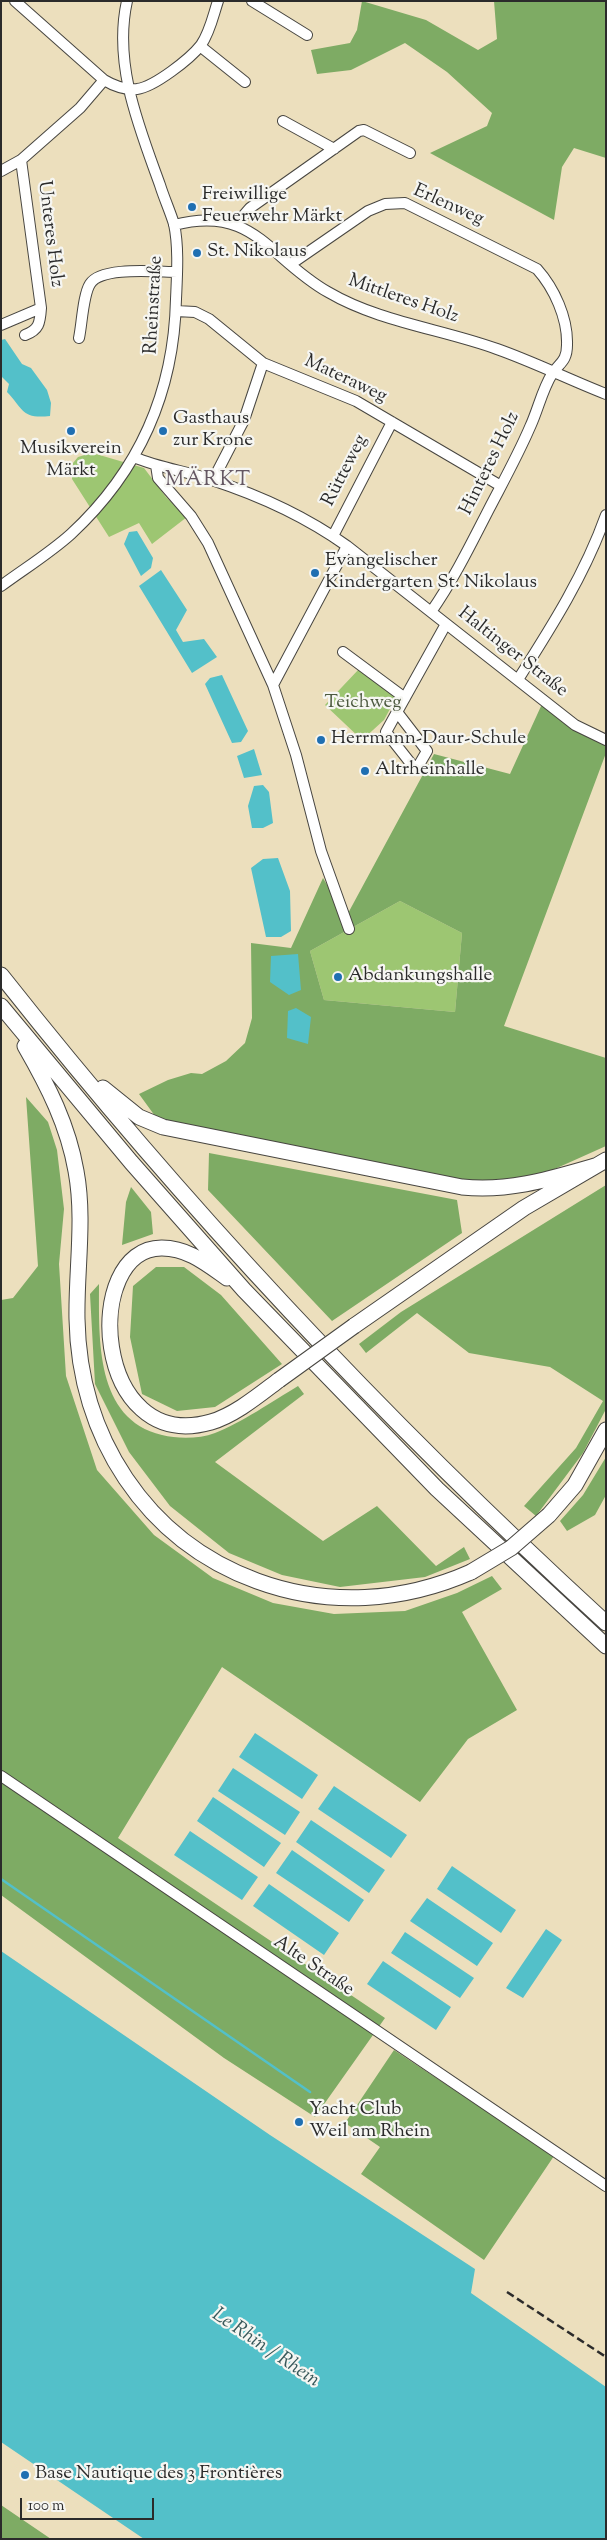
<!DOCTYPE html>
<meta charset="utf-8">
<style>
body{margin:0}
#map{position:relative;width:607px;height:2540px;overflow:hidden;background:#ecdfbd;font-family:"Sorts Mill Goudy",serif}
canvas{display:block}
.frame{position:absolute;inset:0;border:2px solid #2b2b2b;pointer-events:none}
.scale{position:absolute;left:20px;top:2498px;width:134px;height:22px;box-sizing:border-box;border:2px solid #2b2b2b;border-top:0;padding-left:6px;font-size:15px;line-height:18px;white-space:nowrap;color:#2b2b2b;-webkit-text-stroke:4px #f6f6f2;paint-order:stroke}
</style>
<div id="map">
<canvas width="607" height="2540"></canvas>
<div class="frame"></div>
<div class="scale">100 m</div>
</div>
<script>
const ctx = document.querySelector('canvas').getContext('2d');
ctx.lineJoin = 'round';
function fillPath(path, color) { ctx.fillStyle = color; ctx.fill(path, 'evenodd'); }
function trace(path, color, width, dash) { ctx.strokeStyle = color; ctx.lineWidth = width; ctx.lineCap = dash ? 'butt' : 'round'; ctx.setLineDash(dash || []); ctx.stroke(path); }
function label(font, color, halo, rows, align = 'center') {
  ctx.font = font + ' "Sorts Mill Goudy",serif'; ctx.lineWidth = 4.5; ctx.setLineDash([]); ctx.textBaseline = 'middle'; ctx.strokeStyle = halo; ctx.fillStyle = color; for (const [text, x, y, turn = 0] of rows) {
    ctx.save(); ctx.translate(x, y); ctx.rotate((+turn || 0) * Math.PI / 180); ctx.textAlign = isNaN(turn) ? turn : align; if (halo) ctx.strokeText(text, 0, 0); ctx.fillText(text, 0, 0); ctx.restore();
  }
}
fillPath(new Path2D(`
 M88,454H96L144,468L166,497L187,517L152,544L139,523L109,537L72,479L73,463L78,457Z
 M359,669L397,696L384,720L362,740L325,705Z
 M400,901L462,933L455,1012L324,1000L310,951Z`), '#9dc672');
fillPath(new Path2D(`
 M362,1L426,20L478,50L497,39L494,1H606V158L574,148L562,167L554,220L430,153L487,126L492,113L447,72L405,43L351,70L317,74L311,50L350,43L357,30Z
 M542,704L572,726L606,746V753L504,1026L606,1058V1146L548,1172L505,1182L459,1181L175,1123L155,1116L139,1094L168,1080L191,1073L202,1074L226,1061L245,1043L252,1018L251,943L291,948L323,878L346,917L434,754L510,774ZM400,901L462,933L455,1012L324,1000L310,951Z
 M26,1097L48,1122L57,1150L64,1209L59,1264L66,1376L97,1470L154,1535L213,1578L273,1603L334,1614L405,1611L457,1593L492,1576L502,1589L462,1612L517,1710L468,1739L420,1802L222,1667L118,1838L385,2018L315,2117L224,2058L1,1895V1300L13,1298L38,1266Z
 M209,1153L457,1200L462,1233L332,1321L208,1190Z
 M606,1185V1409L583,1453L536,1516L524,1506L576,1448L603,1401L550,1367L469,1353L417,1313L366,1353L359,1344L401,1312Z
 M131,1187L151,1212L153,1234L122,1245L126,1202Z
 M156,1267H184L221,1295L282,1364L215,1407L177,1411L142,1394L130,1337L133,1286Z
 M99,1284C99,1339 95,1419 162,1435C178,1439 199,1439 215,1433C241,1423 273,1401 298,1386L304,1394L215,1462L323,1541L377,1506L436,1566L464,1547L470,1559L425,1577L340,1587L282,1575L229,1553L170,1506L129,1452L95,1384L90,1294Z
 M606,1457V1495L595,1515L567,1531L560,1521L583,1495Z
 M394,2050L554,2156L484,2260L361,2174L380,2147L345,2123Z
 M1,2505L51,2539H1Z`), '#7eab64');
fillPath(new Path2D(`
 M5,339L22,364L31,368L47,390L51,403L50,416C22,419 24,410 7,392L9,384L1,376V340Z
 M137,531L153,558L151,568L141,576L124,544L129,532Z
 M161,570L187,610L176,630L183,642L204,639L217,657L192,673L139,586Z
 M222,675L248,731L241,742L232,743L205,684L210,678Z
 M254,749L262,775L244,778L237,756Z
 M263,785L269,792L273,823L263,828H252L248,806L254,786Z
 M278,858L290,891L291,931L281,937H266L251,868L263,859Z
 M298,954L301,990L289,995L270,982L271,956Z
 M296,1008L311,1017L308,1044L287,1038L288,1011Z
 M255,1733L318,1775L302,1799L239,1757Z
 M233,1768L300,1812L285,1835L218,1791Z
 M334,1786L407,1835L391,1858L318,1809Z
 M213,1797L281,1843L264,1867L197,1821Z
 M311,1820L385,1870L369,1893L296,1842Z
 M190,1831L258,1877L242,1900L174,1855Z
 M292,1850L364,1900L349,1922L276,1873Z
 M452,1866L516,1910L501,1933L437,1889Z
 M269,1884L339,1933L324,1955L253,1906Z
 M427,1898L493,1943L477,1966L410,1921Z
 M546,1929L562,1940L523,1998L506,1988Z
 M405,1932L474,1978L460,1998L391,1953Z
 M1,1951L270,2135L475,2269L471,2293L606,2387V2539H144L1,2442Z
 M383,1961L451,2007L436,2030L367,1984Z`), '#53c0c9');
trace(new Path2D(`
 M1,1879L310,2092`), '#53c0c9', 2.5);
const minor = new Path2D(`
 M15,1L104,80
 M252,1L307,35
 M200,46L245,82
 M283,121L334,149
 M21,160L41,308C40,323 39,330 25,335
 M1,171L21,160L80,108L104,80C114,86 125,90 137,89C154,87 190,59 201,45C210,32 213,16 218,1
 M237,223L250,208L359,131L364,130L410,153
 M174,225C254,204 268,258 328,292C379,322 442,329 497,349C534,362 570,380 606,394
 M291,264L368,211L385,204L405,203L537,269C554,288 568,318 567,345C567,362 559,363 552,374C542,390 538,410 530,427C518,455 503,482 489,509C471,544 454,579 431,612
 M176,311L195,312L209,319L263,363L356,401L501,486
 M1,325L41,308
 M79,338C82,324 83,295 90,284C101,266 157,272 177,272
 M134,457C159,468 186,471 212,480C261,496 305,516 347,546L575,725L606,740
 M156,465L158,478L191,516L208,543L273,685L296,755L321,851L349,929
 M213,480L244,420L263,363
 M333,536L392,422
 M1,586C24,569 50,553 71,534C139,471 174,392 176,299C177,276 179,247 174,224C170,211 164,198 160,185C139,127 113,64 127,1
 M343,652L405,698
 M519,678C552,626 585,574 606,515
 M273,685L347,546
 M397,712L386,732L416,770L427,751L397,712L446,624
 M1,1776L606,2186`);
const highway = new Path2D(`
 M1,975C185,1208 387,1423 606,1623
 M1,1006L131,1162L244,1290L437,1489L606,1646
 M25,1046C48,1086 68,1125 76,1171C85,1219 76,1271 77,1319C79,1436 145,1540 257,1581C328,1607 403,1602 471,1572
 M103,1088L139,1117L163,1127L462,1187C509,1192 550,1179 595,1166
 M227,1278C207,1264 188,1248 162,1248C81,1247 92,1456 211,1422C235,1415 259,1395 279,1380
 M354,1326L524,1208L606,1160
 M549,1515L575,1485L606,1430`);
trace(minor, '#484641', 12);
trace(highway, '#484641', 17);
trace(minor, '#fff', 10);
trace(highway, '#fff', 15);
trace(new Path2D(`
 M507,2292L606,2357`), '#2b2b2b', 2.5, [8, 4]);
const highwayBridge = new Path2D(`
 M279,1380L354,1326
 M471,1572L511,1548L549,1515`);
trace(highwayBridge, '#484641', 17, []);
trace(highwayBridge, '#fff', 15);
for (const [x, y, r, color] of [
 [192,207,5,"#1f6fb2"],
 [197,253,5,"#1f6fb2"],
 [71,431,5,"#1f6fb2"],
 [163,431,5,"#1f6fb2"],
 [315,573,5,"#1f6fb2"],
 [321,740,5,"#1f6fb2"],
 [365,771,5,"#1f6fb2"],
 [338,977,5,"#1f6fb2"],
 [299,2122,5,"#1f6fb2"],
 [25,2475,5,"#1f6fb2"]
]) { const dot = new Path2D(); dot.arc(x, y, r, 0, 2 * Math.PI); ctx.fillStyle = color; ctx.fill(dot); trace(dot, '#f6f6f2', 2); }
label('19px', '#2b2b2b', '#f6f6f2', [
 ["Freiwillige",202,196],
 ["Feuerwehr Märkt",202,218],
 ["St. Nikolaus",207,253],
 ["Gasthaus",173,420],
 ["zur Krone",173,442],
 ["Musikverein",71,450,"center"],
 ["Märkt",71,472,"center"],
 ["Evangelischer",325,562],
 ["Kindergarten St. Nikolaus",325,584],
 ["Herrmann-Daur-Schule",331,740],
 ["Altrheinhalle",375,771],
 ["Abdankungshalle",348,977],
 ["Yacht Club",309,2111],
 ["Weil am Rhein",309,2133],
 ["Base Nautique des 3 Frontières",35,2475]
], 'left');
label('19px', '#2b2b2b', '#f6f6f2', [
 ["Erlenweg",448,206,24],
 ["Unteres Holz",49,234,83],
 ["Mittleres Holz",403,300,19],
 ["Rheinstraße",155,305,-87],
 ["Materaweg",345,380,25],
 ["Hinteres Holz",491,464,-64],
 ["Rütteweg",346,471,-63],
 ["Haltinger Straße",512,653,38],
 ["Alte Straße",313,1967,34]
]);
label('19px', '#4d5a40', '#f6f6f2', [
 ["Teichweg",363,704]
]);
label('italic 20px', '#37585a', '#f6f6f2', [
 ["Le Rhin / Rhein",265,2349,34]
]);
ctx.letterSpacing = '1px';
label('21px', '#655863', '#f6f6f2', [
 ["MÄRKT",208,481]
]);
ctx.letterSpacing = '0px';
</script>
